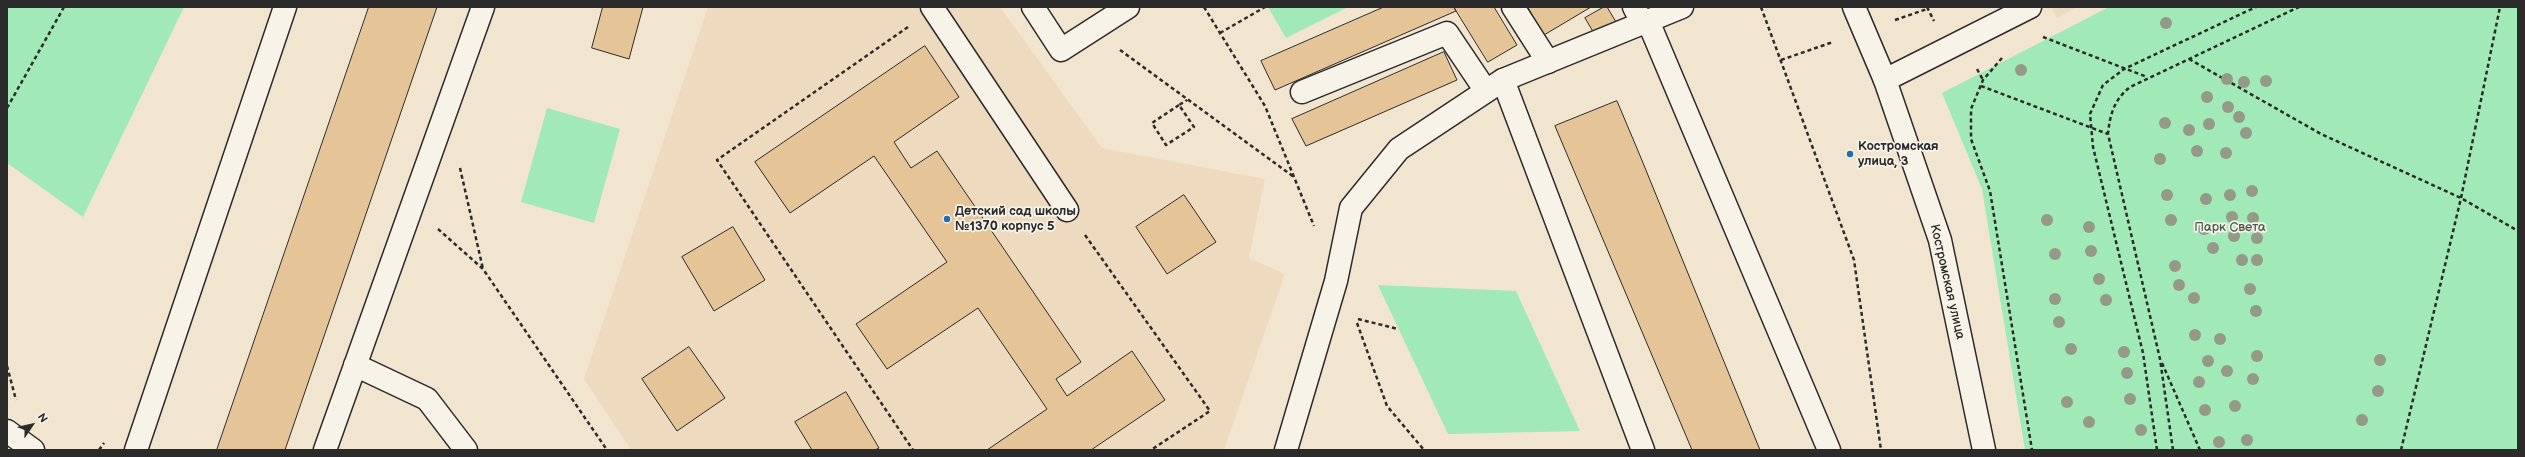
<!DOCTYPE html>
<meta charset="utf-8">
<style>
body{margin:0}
#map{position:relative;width:2525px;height:457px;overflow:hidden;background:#f2e5d0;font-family:"Balsamiq Sans",sans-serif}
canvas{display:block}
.frame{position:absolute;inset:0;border:8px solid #2b2b2b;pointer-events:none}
.north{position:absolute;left:12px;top:405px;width:40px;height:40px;-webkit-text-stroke:3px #f7f3e8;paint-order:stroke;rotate:56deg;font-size:11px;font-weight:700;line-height:16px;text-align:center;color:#2b2b2b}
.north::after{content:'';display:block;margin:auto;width:14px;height:18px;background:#2b2b2b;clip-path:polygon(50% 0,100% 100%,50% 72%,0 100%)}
</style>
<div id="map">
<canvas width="2525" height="457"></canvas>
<div class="frame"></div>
<div class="north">N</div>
</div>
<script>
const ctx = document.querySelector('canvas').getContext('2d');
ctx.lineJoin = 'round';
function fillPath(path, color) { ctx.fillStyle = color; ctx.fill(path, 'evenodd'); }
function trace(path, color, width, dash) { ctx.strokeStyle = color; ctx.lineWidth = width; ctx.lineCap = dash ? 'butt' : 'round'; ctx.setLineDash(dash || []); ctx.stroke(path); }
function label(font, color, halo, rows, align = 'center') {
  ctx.font = font + ' "Balsamiq Sans",sans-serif'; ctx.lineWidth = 3.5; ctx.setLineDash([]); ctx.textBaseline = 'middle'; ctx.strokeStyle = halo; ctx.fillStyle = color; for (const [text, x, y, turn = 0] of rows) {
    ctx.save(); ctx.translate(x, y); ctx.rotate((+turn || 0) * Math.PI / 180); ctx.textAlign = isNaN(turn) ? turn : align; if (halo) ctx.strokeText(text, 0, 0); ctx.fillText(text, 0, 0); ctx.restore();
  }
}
fillPath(new Path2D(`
 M708,7H1000L1102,148L1265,179L1249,258L1285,274L1224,450H631L584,379Z
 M2051,7H2077L2057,18Z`), '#eedbbf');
fillPath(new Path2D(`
 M7,7H184L83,217L7,163Z
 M1268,7H1348L1286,38Z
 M2109,7H2518V450H2025L1982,189L1942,93Z
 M547,108L620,129L594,223L521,202Z
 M1378,285L1516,291L1580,431L1448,434Z`), '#a1e9b6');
const building = new Path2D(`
 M369,7H437L285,450H217Z
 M603,7H643L629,59L592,48Z
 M1384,7H1454L1456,11L1275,90L1261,61Z
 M1454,7H1494L1517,45L1488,62Z
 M1528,7H1591L1544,35Z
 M1604,7H1607L1616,22L1595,35L1585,18Z
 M925,46L959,97L894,142L911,168L937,151L1081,362L1056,379L1067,396L1132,351L1165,400L1091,450H987L1047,409L978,308L887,369L856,324L947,262L874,156L790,213L755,162Z
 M1444,52L1457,80L1306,146L1292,119Z
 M1617,101L1641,158L1760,450H1692L1555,126Z
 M1184,195L1216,242L1167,274L1136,227Z
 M733,227L765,280L714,311L682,257Z
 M689,347L725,398L677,431L642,379Z
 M846,392L879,448L875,450H812L795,422Z`);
fillPath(building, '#e5c597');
trace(building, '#2b2b2b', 1);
const service = new Path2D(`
 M932,7L1067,210
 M1033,7L1061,50L1128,7
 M1513,7L1548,62
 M1634,7L1643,24
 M1648,21L1829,450
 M1503,80L1643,450
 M1885,80L2030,7
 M1302,92L1447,33L1486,91
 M355,365L427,399L466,450
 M7,431L33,450
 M136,450L285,7
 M325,450L483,7`);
const minor = new Path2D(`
 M1286,450L1336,281L1351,208L1399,149L1503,80L1682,7`);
const tertiary = new Path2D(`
 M1854,7L1885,80L1940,240L1984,450`);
trace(service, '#2b2b2b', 25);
trace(minor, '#2b2b2b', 25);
trace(tertiary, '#2b2b2b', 25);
trace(new Path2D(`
 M1204,7L1265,106L1314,226
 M1761,7L1854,260L1881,450
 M1927,7L1934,21
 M1895,20L1927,9
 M908,27L717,160L913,450
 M1220,33L1265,7
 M2043,37L2147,77
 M1120,50L1294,177
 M2002,58L1983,80L1971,109V139L1990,191L2032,450
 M2189,59L2321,134L2461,198L2518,231
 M1781,60L1833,42
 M1977,69L1983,80
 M1981,86L2108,134
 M1179,105L1152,123L1166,145L1194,127L1179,105L1187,100
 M7,108L64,7
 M460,168L483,269
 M438,229L483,269L607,450
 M1085,235L1210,411L1151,450
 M1358,319L1398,329
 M1357,323L1387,406L1424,450
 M2162,363L2200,450
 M7,366L16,400
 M99,450L104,443
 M2157,450L2143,353L2093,147L2090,114L2103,85L2124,69L2256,7
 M2173,450L2160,359L2108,134C2110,114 2114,100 2130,87L2299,7
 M2401,450L2461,198L2500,7`), '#2b2b2b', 2.5, [4, 3]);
trace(service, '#f7f3e8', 22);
trace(minor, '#f7f3e8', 22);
trace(tertiary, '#f7f3e8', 22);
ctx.fillStyle = '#949988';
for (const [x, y] of [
 [2166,23],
 [2021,70],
 [2227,79],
 [2266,81],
 [2244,82],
 [2207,97],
 [2228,107],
 [2239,117],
 [2165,123],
 [2209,124],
 [2189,130],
 [2246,133],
 [2197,151],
 [2226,153],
 [2160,159],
 [2252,191],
 [2167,195],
 [2230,195],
 [2206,199],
 [2232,217],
 [2253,218],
 [2047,220],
 [2171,220],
 [2089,227],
 [2204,229],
 [2234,236],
 [2257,238],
 [2213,248],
 [2091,251],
 [2055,254],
 [2242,260],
 [2257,260],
 [2175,266],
 [2099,279],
 [2179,285],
 [2250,289],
 [2194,298],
 [2055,299],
 [2106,300],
 [2256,311],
 [2059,322],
 [2195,335],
 [2220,339],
 [2071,349],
 [2124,352],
 [2257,356],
 [2380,360],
 [2208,361],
 [2227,371],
 [2127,373],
 [2253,379],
 [2199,382],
 [2378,391],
 [2130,399],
 [2067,402],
 [2235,406],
 [2205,410],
 [2362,420],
 [2089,422],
 [2141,430],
 [2247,440],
 [2219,442]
]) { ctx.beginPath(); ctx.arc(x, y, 6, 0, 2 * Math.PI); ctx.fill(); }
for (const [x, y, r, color] of [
 [1850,154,4,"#1f6fb2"],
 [947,219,4,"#1f6fb2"]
]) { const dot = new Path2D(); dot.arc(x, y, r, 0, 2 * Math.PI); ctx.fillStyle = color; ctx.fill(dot); trace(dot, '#f7f3e8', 1.5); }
label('bold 13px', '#2b2b2b', '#f7f3e8', [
 ["Костромская",1858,147],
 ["улица, 3",1858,162],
 ["Детский сад школы",955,212],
 ["№1370 корпус 5",955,227]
], 'left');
label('13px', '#485a4e', '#f7f3e8', [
 ["Парк Света",2230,228]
]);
label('13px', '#2b2b2b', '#f7f3e8', [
 ["Костромская улица",1947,282,77]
]);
</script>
